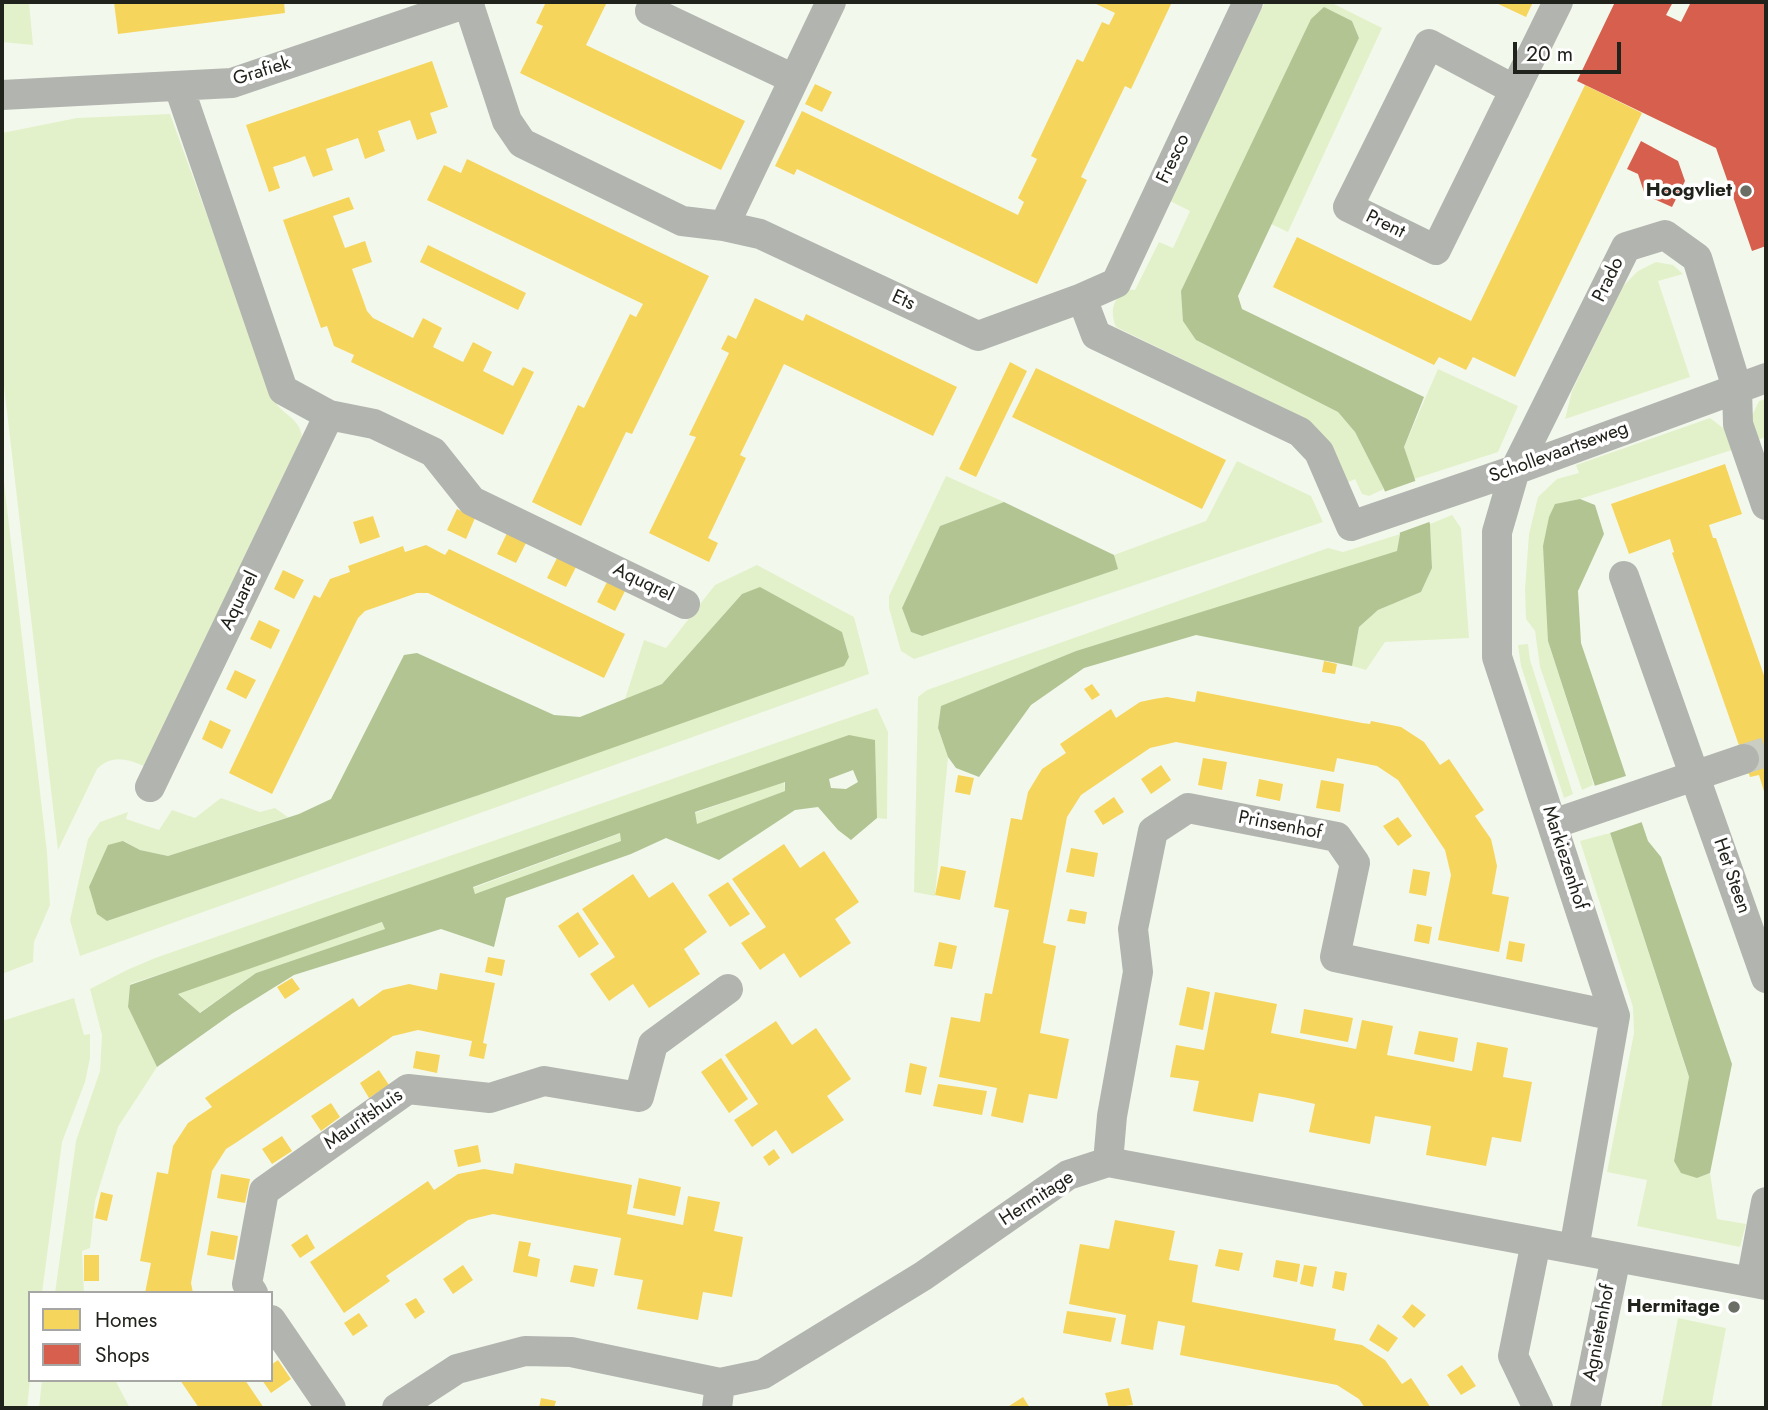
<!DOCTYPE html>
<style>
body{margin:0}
#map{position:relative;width:1768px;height:1410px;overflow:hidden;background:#f3f8ec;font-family:Jost,sans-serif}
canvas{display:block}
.frame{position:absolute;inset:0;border:4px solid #20231b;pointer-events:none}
.legend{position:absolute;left:28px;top:1291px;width:245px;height:91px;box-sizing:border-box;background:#fff;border:2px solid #a6a7a4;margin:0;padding:9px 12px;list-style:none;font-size:21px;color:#20231b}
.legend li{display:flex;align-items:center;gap:14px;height:35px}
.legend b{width:35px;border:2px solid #a6a7a4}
.scale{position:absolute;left:1513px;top:42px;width:108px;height:32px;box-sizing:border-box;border:4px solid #20231b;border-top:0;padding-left:9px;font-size:21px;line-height:24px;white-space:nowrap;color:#20231b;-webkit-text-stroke:5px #fff;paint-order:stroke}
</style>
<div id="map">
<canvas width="1768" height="1410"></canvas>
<div class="frame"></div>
<ul class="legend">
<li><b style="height:19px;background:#f6d55c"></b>Homes</li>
<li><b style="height:19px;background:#d6604d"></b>Shops</li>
</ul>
<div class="scale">20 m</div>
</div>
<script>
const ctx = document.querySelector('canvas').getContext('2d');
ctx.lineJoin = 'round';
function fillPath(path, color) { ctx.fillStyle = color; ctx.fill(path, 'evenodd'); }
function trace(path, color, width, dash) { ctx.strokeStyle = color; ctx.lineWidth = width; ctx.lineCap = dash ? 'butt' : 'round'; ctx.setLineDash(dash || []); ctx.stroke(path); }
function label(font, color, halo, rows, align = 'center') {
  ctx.font = font + ' Jost,sans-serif'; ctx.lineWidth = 7; ctx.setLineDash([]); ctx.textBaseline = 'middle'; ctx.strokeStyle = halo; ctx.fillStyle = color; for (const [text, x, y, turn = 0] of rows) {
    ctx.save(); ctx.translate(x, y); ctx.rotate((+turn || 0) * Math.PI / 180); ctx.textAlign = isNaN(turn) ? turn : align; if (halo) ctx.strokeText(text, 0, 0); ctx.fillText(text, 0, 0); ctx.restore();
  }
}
fillPath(new Path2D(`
 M2,2H29L33,45L2,42Z
 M1265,2H1330L1382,28L1288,232L1271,224L1359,38L1352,21L1324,8L1196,340L1338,412L1355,432L1384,489L1369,496L1362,494L1355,479L1346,483L1297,415L1116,327C1110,311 1112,301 1126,289L1135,290L1159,242L1173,248L1190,211L1168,200Z
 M170,114L275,402C285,416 300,419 302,437L144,766C127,759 112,754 97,769L58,850L2,369V133L77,118Z
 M1656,262L1673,265L1683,274L1658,281L1690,377L1565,419L1572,391L1623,286L1638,271Z
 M1438,369L1518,406L1498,452L1414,479L1404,447Z
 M1766,399V437L1752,442L1747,426L1759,401Z
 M1710,418L1727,431L1735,449L1580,499L1556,504L1548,641L1592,779L1593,785L1582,790L1540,667L1535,631L1526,619L1525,589L1529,534L1538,497L1557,479L1579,473L1576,465Z
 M1237,461L1311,496L1323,522L914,659L901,651L889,608V596L946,476L1004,502L940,526L902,608L911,632L921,636L1117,569L1114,555L1206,521Z
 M2,465L47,852L50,905L34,942L33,962L2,974Z
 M1452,515L1461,528L1469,638L1385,642L1366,670L1352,666L1359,627L1378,610L1421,592L1432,568L1430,524Z
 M1400,534L1397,552L1076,651L942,706L938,728L948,757L935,896L914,892L918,697L927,690L1328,548L1343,552Z
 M757,565L854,617L869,674L80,956L70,920L88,839L100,822L128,812L126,819L159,830L172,810L195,818L221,798L260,812L275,808L288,817L168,856L140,850L124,841L107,921L482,794L849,657L842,632L742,594L662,684L625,699L644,640L666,648L715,585Z
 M1528,644L1530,660L1573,794L1564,798L1521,666L1518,645Z
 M877,708L888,732L887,819L877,818L875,740L130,984L128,1007L157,1067L118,1127L95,1201L90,1248L82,1251L84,1293H55L76,1141L100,1071L102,1035L90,989L127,970L155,958Z
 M784,781L785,791L697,825L695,813Z
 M621,833V841L475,895L473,888Z
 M1610,833L1689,1078L1674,1161L1697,1178L1710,1173L1717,1219L1746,1224L1740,1247L1637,1226L1647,1180L1607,1172L1634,1033L1633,1007L1580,841Z
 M383,922L385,929L256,973L199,1013L178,993Z
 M74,998L84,1035L90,1034V1058L85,1082L62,1142L42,1293H30V1380L27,1408H2V1021Z
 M1678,1318L1726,1328L1711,1408H1661Z
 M42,1380H115L130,1408H39Z`), '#e2f1ca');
fillPath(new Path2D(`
 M1324,7L1352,21L1359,38L1238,296L1242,309L1424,397L1404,447L1430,524L1432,568L1421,592L1378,610L1359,627L1352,666L1196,635L1084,668L1031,705L979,777L956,768L948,757L938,728L941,706L1076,651L1397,551L1400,534L1384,489L1355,432L1338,412L1196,340L1183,321L1181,291L1311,19Z
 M1580,499L1595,505L1604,534L1578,591L1581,643L1648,841L1661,857L1732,1064L1710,1173L1697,1178L1681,1173L1674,1161L1689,1077L1548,641L1543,546L1549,517L1555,504Z
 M1004,502L1114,555L1118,569L922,636L911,632L902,608L940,526Z
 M760,587L842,632L849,657L844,666L482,794L107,921L97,914L89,887L108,845L123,841L140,850L168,856L299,814L331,799L404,655L417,653L554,715L580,717L662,684L742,594Z
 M849,735L875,740L877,818L851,840L838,830L818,807L795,810L719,860L666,838L631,854L506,898L494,947L441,929L294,975L233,1013L157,1067L128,1007L130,985ZM853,770L858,782L846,789L831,788L829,779ZM785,782V791L697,824L695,812ZM620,833L621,841L475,894L473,887ZM382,922L385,929L256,973L200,1013L178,994Z`), '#b2c492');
fillPath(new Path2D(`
 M1418,480L1432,521L1396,534L1381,493Z
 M1629,775L1645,821L1607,834L1591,787Z`), '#f3f8ec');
fillPath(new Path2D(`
 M114,2H284L285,13L118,34Z
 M546,2H607L586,45L745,121L721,170L520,73L543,26L536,23Z
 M1092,2H1172L1131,89L1125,86L1081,177L1087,180L1037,284L797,169L794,175L775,166L802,111L1018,215L1024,202L1018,198L1037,159L1031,156L1077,59L1083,62L1102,22L1109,25L1115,13Z
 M1494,2H1533L1526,17Z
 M432,61L448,107L430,113L437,133L417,140L410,120L378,131L385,151L365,159L358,138L326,149L333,170L313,177L305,156L289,162L273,167L280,188L269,192L246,125Z
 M815,84L832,92L822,112L805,104Z
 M1585,85L1642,113L1515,377L1473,357L1466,370L1439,357L1434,365L1273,287L1297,237L1471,321Z
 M467,159L709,276L632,434L626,432L581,526L532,502L578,405L584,408L630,314L636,317L643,304L427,200L444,165L461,173Z
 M349,197L354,209L333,216L345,248L365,241L372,262L352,269L367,311L373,318L413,338L423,318L442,328L433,347L463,362L473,342L492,352L483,371L513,386L523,367L534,372L503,435L351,362L354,355L334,346L327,326L321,328L283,220Z
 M428,245L526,293L518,310L420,262Z
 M755,298L803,321L806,314L957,387L933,436L784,364L740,455L746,458L708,538L718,543L709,562L649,533L696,437L689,435L729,353L721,349L728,335L736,339Z
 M1010,362L1027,371L976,477L959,469Z
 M1036,368L1226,460L1202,509L1012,417Z
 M1725,464L1742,514L1709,525L1713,538H1716L1766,681V798L1759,775L1750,777L1672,553L1674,552L1670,539L1629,554L1611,504Z
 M457,509L475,518L466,539L447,530Z
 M373,516L380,537L360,544L353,522Z
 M507,533L526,543L516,563L497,554Z
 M426,545L445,555L449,549L625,634L604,678L428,593H417L365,611L358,618L272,794L229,773L314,595L320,598L330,579L350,572L348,566L403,546L405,552Z
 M557,558L576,567L566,587L547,578Z
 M283,570L304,580L294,599L274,589Z
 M607,582L625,591L615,611L597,602Z
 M259,620L280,630L271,649L250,639Z
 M1324,661L1337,664L1335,674L1322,672Z
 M235,670L256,680L246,699L226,689Z
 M1092,684L1100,695L1092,700L1084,689Z
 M1197,691L1362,723L1370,724L1371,721L1401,727L1424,742L1440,765L1449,759L1484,810L1475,816L1491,839L1494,852L1497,866L1492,894L1509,897L1499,952L1438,940L1451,875L1445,850L1398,780L1377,766L1337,758L1334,772L1176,742L1150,748L1081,795L1067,817L1043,943L1056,946L1040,1033L1069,1039L1057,1099L1029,1094L1023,1123L991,1116L997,1088L939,1077L951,1017L980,1022L985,993L992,994L1009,910L994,907L1011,818L1022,820L1028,792L1042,769L1066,753L1060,744L1111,709L1116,718L1140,702L1154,699L1167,697L1195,702Z
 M210,720L231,730L222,749L202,739Z
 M1203,758L1227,762L1222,790L1198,785Z
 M1161,765L1171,780L1151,794L1141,779Z
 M958,775L974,778L970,795L955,792Z
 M1259,779L1283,784L1280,801L1256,796Z
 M1321,780L1344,784L1340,812L1316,808Z
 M1114,797L1124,812L1103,825L1094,811Z
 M1398,817L1412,836L1398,846L1383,826Z
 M784,844L800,868L824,851L859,902L835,919L851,943L800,978L784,953L760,970L741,943L766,927L732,879Z
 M1071,848L1098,853L1094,877L1066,872Z
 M941,866L966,871L960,900L935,895Z
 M1413,869L1430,872L1426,896L1409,893Z
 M633,874L649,898L673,882L707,932L684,949L700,974L649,1008L633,984L609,1001L590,974L615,957L582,909Z
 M728,882L750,914L730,927L708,895Z
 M1070,909L1087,912L1085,924L1067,921Z
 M578,912L599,944L579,958L558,926Z
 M1417,924L1432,927L1429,944L1414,941Z
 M1509,941L1525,944L1522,962L1506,959Z
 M939,942L957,946L952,969L934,966Z
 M488,957L505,960L502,976L485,972Z
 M440,973L495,983L483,1043L487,1044L484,1059L469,1056L472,1041L418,1030L393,1036L237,1142L226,1149L212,1171L191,1283L193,1293H145L151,1263L140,1261L157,1172L168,1174L173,1146L188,1123L212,1107L205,1098L353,998L359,1007L383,990L409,984L437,990Z
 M292,978L300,989L285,999L277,987Z
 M1187,987L1210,992L1203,1030L1179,1025Z
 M1215,992L1277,1004L1271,1033L1356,1049L1362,1020L1393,1026L1387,1055L1472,1071L1477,1042L1508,1048L1503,1077L1532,1082L1521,1142L1492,1137L1486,1166L1426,1155L1431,1126L1375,1116L1370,1144L1309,1132L1315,1104L1288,1098L1259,1093L1253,1122L1193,1111L1199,1081L1170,1077L1176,1045L1204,1050Z
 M1304,1009L1353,1018L1348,1042L1300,1033Z
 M776,1021L792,1045L816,1028L851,1079L827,1096L844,1120L792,1154L776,1130L752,1147L734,1120L758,1104L725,1055Z
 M1419,1031L1458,1038L1454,1062L1414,1054Z
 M416,1051L440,1055L437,1073L413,1068Z
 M721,1058L748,1099L729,1113L701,1072Z
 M910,1063L927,1067L921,1095L905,1092Z
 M379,1070L389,1085L369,1098L360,1083Z
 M938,1084L987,1091L982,1115L933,1106Z
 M331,1103L340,1117L321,1131L311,1116Z
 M282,1136L292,1151L272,1164L262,1149Z
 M478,1145L481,1162L458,1167L454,1150Z
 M774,1149L780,1158L769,1166L763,1157Z
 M515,1163L632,1185L627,1214L683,1225L688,1196L720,1202L714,1231L743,1237L732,1297L703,1292L698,1320L637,1309L643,1280L614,1275L621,1238L493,1214L468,1220L386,1276L390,1281L344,1313L310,1262L428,1181L434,1190L458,1174L484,1169L513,1174Z
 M221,1174L250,1179L245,1203L217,1198Z
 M639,1178L681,1187L675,1216L633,1208Z
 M101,1192L113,1195L107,1221L95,1218Z
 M1115,1220L1175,1231L1169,1260L1198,1265L1192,1302L1336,1329L1334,1340L1362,1345L1374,1353L1385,1360L1402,1384L1411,1378L1431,1408H1365L1359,1399L1337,1385L1180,1355L1185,1326L1158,1321L1153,1350L1121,1344L1126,1315L1069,1304L1080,1244L1109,1249Z
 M211,1231L238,1236L234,1260L207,1255Z
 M307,1234L315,1248L300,1258L291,1245Z
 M519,1241L531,1243L528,1256L540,1259L537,1277L513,1272Z
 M1219,1249L1243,1253L1239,1271L1215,1266Z
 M84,1255H99V1281H84Z
 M1276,1260L1300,1264L1297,1282L1273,1277Z
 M463,1265L473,1280L453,1294L443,1279Z
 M574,1265L598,1269L594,1287L570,1282Z
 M1304,1265L1317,1267L1313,1287L1300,1284Z
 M1335,1271L1347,1273L1344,1291L1332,1288Z
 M416,1298L425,1312L415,1319L405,1304Z
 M1412,1304L1426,1315L1414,1328L1402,1317Z
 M1067,1311L1116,1318L1111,1342L1063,1333Z
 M359,1313L368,1326L353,1336L344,1323Z
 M1378,1324L1398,1338L1388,1352L1369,1340Z
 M278,1360L291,1379L271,1393L262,1380H271V1365Z
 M1462,1365L1476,1386L1461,1395L1447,1375Z
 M180,1380H245L264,1408H199Z
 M1129,1388L1133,1405L1109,1408L1105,1393Z
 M1023,1397L1030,1408H1006Z
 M541,1398L556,1401L554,1408H539Z`), '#f6d55c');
fillPath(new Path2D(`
 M1615,2H1673L1666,15L1681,22L1691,2H1713L1718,4L1719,2H1766V246L1752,251L1716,148L1577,81Z
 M1641,141L1678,161L1685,181L1672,207L1645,195L1638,174L1627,169Z`), '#d6604d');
trace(new Path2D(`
 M1744,759L1766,752`), '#c9cdc2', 30, [30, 15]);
trace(new Path2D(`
 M468,2L507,121L522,143L682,221L724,226L760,234L978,336L1082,298L1096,335L1300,432L1319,452L1351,526L1515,470L1766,378
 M650,11L794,79
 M179,87L283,390L329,415L374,424L433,452L472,501L685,604
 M1515,90L1429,44L1348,207L1436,250L1558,2
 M2,95L232,83L470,2
 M724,226L831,2
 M1082,298L1116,283L1248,2
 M1624,576L1766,978
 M150,787L329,415
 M1553,824L1744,759
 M1108,1162L1112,1116L1138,972L1133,929L1153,831L1188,808L1337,837L1355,863L1335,957L1615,1016
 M1536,1242L1513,1356L1538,1408
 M1574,1249L1615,1016L1497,657V532L1515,470L1626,247L1665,235L1697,258L1737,388L1738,424L1766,505
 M1751,1282L1766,1202
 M253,1293L247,1284L264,1191L408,1089L490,1098L544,1081L639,1097L653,1044L728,989
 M271,1320L331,1408
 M397,1408L457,1369L525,1351L571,1352L720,1383L763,1374L923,1276L1068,1175L1108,1162L1766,1285
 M717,1408L720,1383
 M1585,1408L1616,1257`), '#b2b4af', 30);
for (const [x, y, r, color] of [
 [1746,191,7,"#6a6e64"],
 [1734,1307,7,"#6a6e64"]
]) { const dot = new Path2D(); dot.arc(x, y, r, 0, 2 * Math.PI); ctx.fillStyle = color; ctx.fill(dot); trace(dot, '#fff', 2.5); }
label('19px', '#20231b', '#fff', [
 ["Grafiek",262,72,-17],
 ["Fresco",1174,159,-65],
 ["Prent",1385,225,26],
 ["Prado",1609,280,-64],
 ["Ets",903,301,25],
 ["Schollevaartseweg",1559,453,-20],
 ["Aquqrel",643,583,26],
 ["Aquarel",240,601,-64],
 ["Prinsenhof",1280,826,11],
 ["Markiezenhof",1564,858,72],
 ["Het Steen",1731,876,71],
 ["Mauritshuis",364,1120,-35],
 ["Hermitage",1037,1199,-33],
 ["Agnietenhof",1600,1333,-79]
]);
label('bold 19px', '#20231b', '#fff', [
 ["Hoogvliet",1732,191],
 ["Hermitage",1720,1307]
], 'right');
</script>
